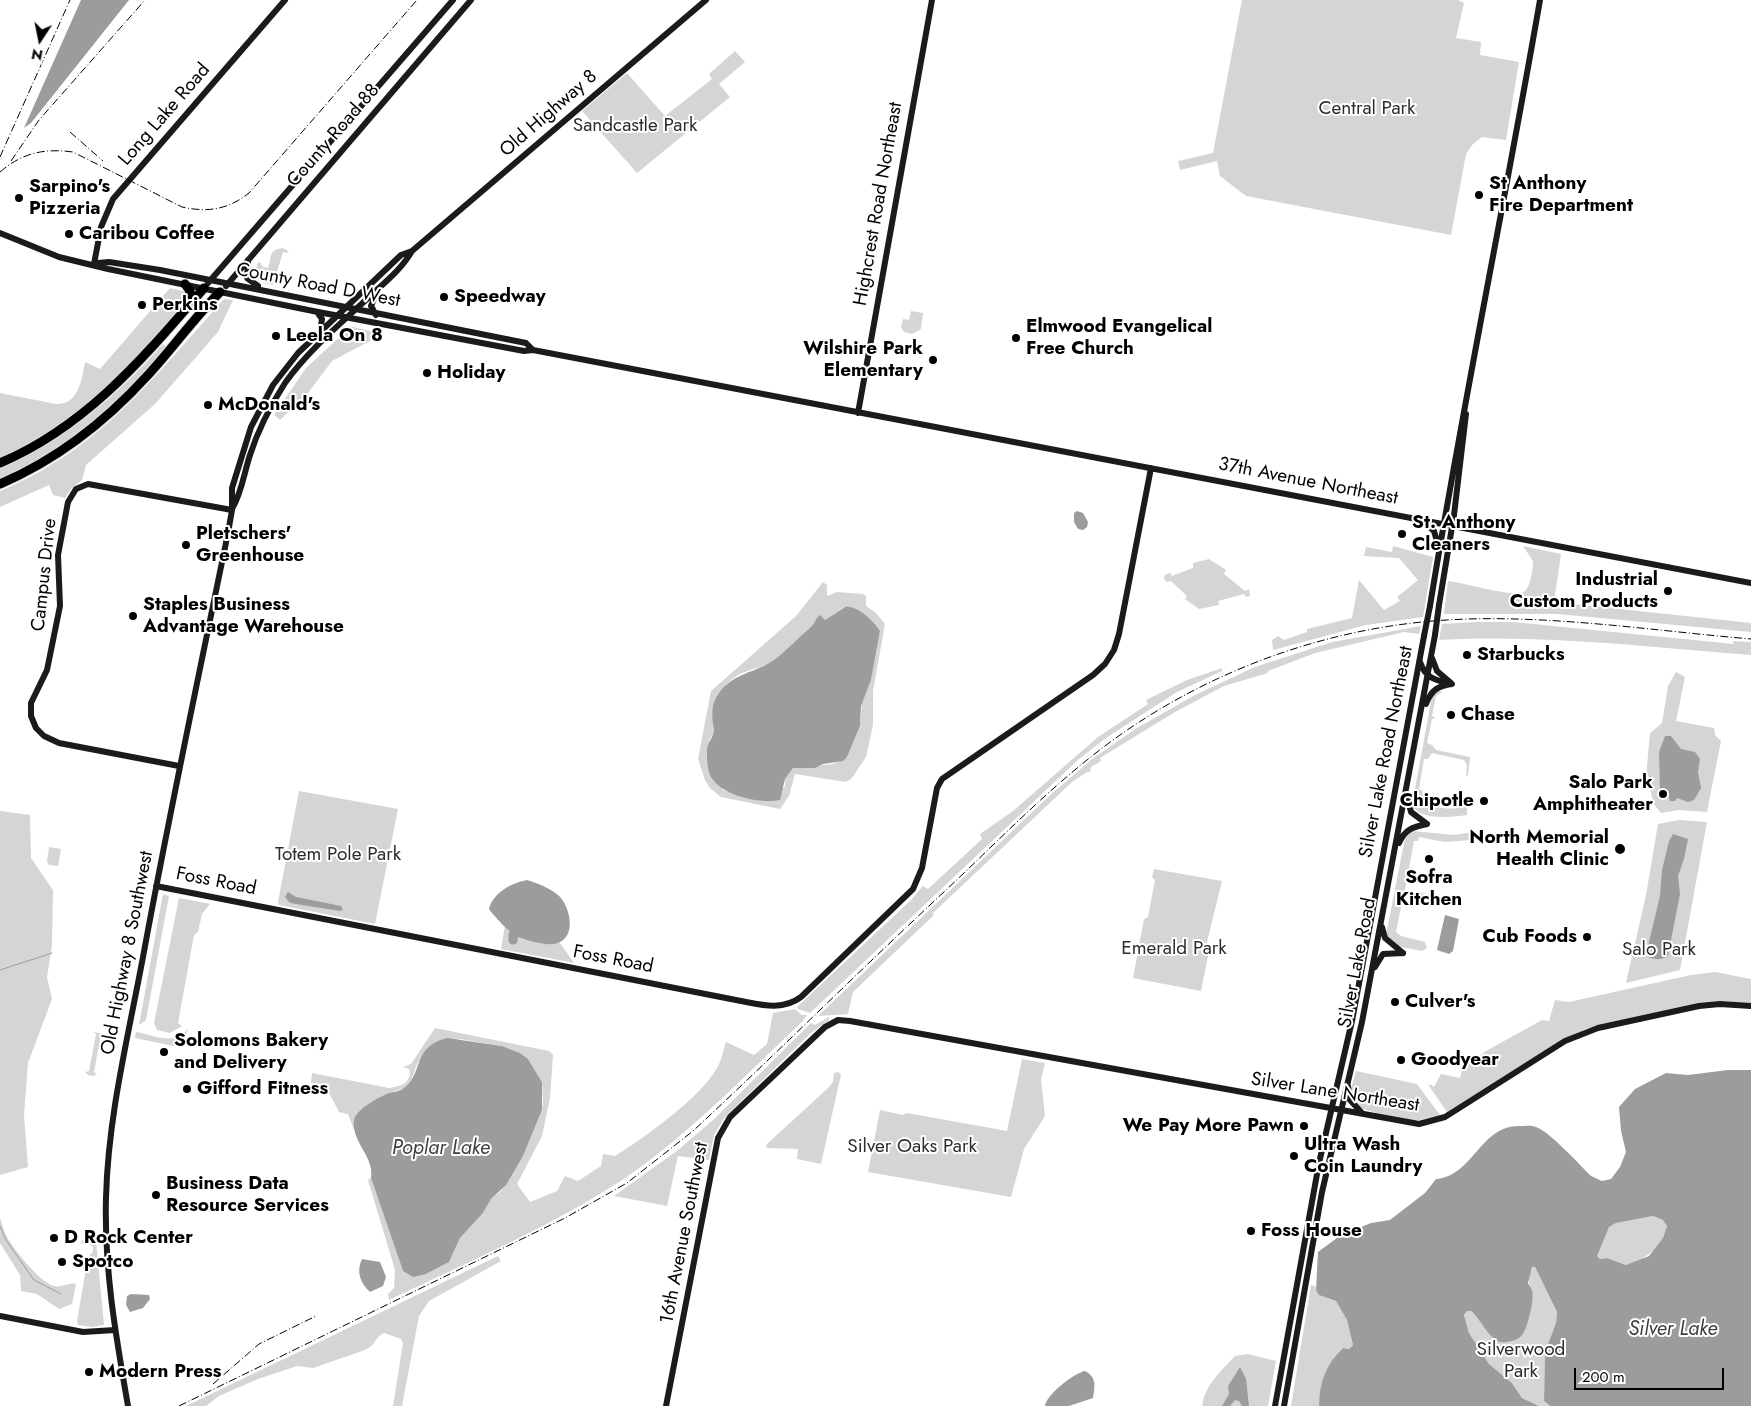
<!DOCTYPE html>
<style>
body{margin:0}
#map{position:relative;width:1751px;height:1406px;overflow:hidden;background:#fff;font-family:Jost,sans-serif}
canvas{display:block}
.north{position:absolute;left:15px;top:15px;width:50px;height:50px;-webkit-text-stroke:4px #fff;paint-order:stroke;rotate:191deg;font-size:14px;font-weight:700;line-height:20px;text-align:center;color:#000}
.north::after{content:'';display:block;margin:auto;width:18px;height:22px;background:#000;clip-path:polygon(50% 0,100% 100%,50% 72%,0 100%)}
.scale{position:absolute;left:1574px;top:1368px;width:150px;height:22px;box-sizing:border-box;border:2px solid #000;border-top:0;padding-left:6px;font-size:15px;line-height:18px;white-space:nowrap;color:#000;-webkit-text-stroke:4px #fff;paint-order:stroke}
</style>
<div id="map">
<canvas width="1751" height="1406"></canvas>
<div class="north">N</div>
<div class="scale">200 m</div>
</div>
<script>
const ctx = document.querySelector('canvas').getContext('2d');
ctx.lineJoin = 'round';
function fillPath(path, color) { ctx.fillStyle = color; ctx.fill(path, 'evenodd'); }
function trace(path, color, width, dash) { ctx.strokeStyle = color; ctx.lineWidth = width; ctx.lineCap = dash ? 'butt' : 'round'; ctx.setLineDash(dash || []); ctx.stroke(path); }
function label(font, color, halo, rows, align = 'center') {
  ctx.font = font + ' Jost,sans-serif'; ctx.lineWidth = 4; ctx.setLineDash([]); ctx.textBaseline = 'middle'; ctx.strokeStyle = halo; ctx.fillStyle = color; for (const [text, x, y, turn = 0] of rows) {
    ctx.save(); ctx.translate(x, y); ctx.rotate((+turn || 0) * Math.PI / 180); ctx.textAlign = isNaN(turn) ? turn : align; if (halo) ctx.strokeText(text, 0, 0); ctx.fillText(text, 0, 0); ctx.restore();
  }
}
fillPath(new Path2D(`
 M1242,0H1458L1464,3L1456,38L1481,42L1480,55L1519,62L1506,140L1482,137L1473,144L1466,154L1451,235L1246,196L1220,176L1217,161L1180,170L1178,161L1213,153Z
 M735,51L745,62L719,84L730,97L637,173L582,111L627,73L665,116L712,79L709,74Z
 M282,248L287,250L289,253L283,252L273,285L259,281L256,277L257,264L260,262L263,267L268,268C272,258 268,250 282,248Z
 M170,288L187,292L185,303C129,368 80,421 0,458V393L56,404C79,405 82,378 85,362L100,369Z
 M224,299L233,300L218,332L155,404L86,465L82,480L71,489L65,498L53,495L49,485L0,507V491C101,449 154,377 224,299Z
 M911,311L923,313L921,329L912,334L904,332L901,327L903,319L909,320Z
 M349,326L383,334L332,361L308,393L280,420L274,415L306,368L345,332Z
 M163,344L166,347C121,405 65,448 0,480V469C64,441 117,396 163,344Z
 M1393,546L1433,557L1423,617L1366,625L1273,650L1272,640L1278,636L1284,640L1307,632V629L1352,618L1359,580L1384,610L1400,601L1397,597L1418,580L1399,558L1364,556L1366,547L1392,552Z
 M1523,546L1561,554L1554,602L1751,623V632L1557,614H1444L1448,581C1463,582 1514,599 1525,591C1531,585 1533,569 1533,561Z
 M1209,559L1226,570L1224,574L1245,591L1249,589L1250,596L1246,597L1244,594L1218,601L1219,605L1199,609L1185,599L1187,596L1171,581L1167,582L1164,579L1165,575L1170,573L1172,576L1193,568V563Z
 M823,582L827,585V596L837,592L863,594L866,596V606L876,613L885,624L873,691V725L866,757L852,778L846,782L795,774L789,796L780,809L721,797L710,788L705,780L698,759L711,691L796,616ZM844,607C859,609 872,619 880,631L871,680L862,703L860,726L847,757L833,764L793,768L785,779V787L754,799L723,790L709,740L714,733C712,708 716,687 740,674C751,669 763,667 773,661C786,652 799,637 811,627C815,624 815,619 820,616L825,620Z
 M1476,622H1513L1734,644L1732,641L1751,642V655C1648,647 1543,634 1439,640L1442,624Z
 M1421,626L1419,634L1404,632L1315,653L1268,671V673L1224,686L1175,712L1100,758L1101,761L1091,767L1090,772H1087L1072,782L932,914L934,915L853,992L848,1014L818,1016L1048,797L1092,759L1137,728L1195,695L1255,667L1332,642Z
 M1222,668V671L1177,692L1106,738L1079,759L810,1013L798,1009L797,1007L911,900L923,886L928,889L982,839L980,834L1013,811L1098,737L1148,704L1146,700L1187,680Z
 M1676,672L1685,677L1676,721L1714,728L1715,735L1721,741L1707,812L1679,810L1661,813L1653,803L1648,777H1646L1650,733L1662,723L1668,686Z
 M1439,691H1443L1436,696L1432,716L1436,718L1432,719L1427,743L1432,745L1436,750L1470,757L1468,776L1466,775L1467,765L1464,760L1432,753L1428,759H1424L1419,789L1422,790L1424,800C1433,808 1454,812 1464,805L1467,806V815C1452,817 1420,821 1412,805L1432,696Z
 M299,791L398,809L375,924L279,905L278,902Z
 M0,811L30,815L31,858L53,890L52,945L47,977L52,999L28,1063L24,1115L28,1167L0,1175Z
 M1679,820L1707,822L1680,970L1626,983L1646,895L1658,824Z
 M1412,831L1454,835L1474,832L1478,840L1474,843L1471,840L1444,842L1419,837L1418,841H1414L1405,890L1433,895L1435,900L1432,901V897L1404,892L1396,932L1401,936L1425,942L1427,948L1422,951L1396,946L1386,935L1405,838Z
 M49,847L61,849L58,866L49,865L47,861Z
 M1154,869L1222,881L1207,942L1210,946L1201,991L1133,978L1144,919L1148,917L1155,880L1152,877Z
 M163,894L169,896L146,1020L139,1025Z
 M179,898L210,904L202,914L198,932L194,935L178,1023L182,1026L170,1033L157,1030L154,1023Z
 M505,925C518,941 539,944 560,943L574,963L501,949Z
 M1715,972L1751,979V1004L1724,1001L1585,1029L1541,1053L1447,1112L1429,1086L1430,1084L1434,1087L1441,1074L1460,1078L1462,1069L1486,1051L1542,1020L1549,1021L1555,1000L1569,1002L1691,975Z
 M795,1009L802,1015H807L802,1022C743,1077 687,1137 619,1182C550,1227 464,1264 389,1300L388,1294L394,1288L395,1270L368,1180L371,1178L403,1271L426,1274L449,1262L460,1238L483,1213L491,1199L501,1191L523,1156L542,1110L543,1102L542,1082L528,1059L520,1053L502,1046L459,1039L418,1062L411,1080L405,1088L389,1093L354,1119V1130L348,1114L339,1112L325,1085L311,1083L312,1073L389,1088C400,1086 408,1085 410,1073L409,1069L403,1067L411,1064L435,1028L549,1051L553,1055L550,1098L542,1136L517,1184L530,1202L557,1191L565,1176L578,1181L601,1166L603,1154L615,1156C643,1139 702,1096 717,1068C722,1060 723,1050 726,1042L754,1055L767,1044L773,1013Z
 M829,1017V1020L811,1033L725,1117L714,1135L709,1160L678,1156L667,1206L614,1196L678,1150L713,1120L811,1023L815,1025Z
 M188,1028L183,1048L135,1038L136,1032C154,1035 176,1047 188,1028Z
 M93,1032L105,1034H101L94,1072L97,1074L93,1076L88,1075L85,1072L89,1071L96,1034Z
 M1022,1059L1045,1063L1041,1080L1045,1116L1024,1149L1011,1197L868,1172L880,1110L903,1115L907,1113L1007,1131Z
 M1356,1071L1417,1084L1440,1115L1420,1120H1412C1400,1118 1359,1112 1353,1102C1348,1093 1354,1080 1356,1071Z
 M838,1072L841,1074L840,1079L821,1164L797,1159L798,1149L767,1148L766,1145L828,1088L833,1082L834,1073Z
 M1653,1216L1667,1222C1666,1245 1647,1259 1626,1265L1607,1258L1600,1259L1596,1255L1609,1227L1616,1223Z
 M0,1218C2,1223 3,1228 5,1233C10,1245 40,1283 54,1286C62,1288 68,1282 76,1284L72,1304L59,1309L37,1294L21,1291L20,1275L0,1243Z
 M95,1231L104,1325L92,1327L78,1325L77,1321L88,1257L93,1252V1247L87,1242L80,1244L84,1237L90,1239Z
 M498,1256L501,1261L429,1301L419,1316L402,1406H393L403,1343L401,1339L384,1333C375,1337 375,1346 365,1350L313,1368L297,1366L258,1379L219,1396L206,1406H186Z
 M1535,1267L1557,1312L1556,1323L1545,1352L1544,1401L1550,1406H1539L1522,1398L1512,1383L1489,1364L1469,1333L1464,1315L1467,1311H1471L1480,1318L1493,1337L1508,1342C1512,1341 1519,1339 1522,1335C1528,1328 1535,1299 1532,1290C1528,1280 1527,1279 1530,1268Z
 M1311,1285L1315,1286C1317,1296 1327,1298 1336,1301L1347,1320L1353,1345L1349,1349L1343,1348C1327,1363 1319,1384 1319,1406H1291Z
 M1248,1354L1276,1361L1268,1406H1202C1205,1385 1221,1371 1235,1356Z`), '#d5d5d5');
fillPath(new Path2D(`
 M81,0H129L31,123L24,128Z
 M1077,511L1083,513L1088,522L1087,527L1083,530L1078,529L1074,522V513Z
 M845,607C857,605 874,621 880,631L871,680L861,706L860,726L847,757L843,761L823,764L815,768H793L785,779L780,800C760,804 722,796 711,777C707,769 707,759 707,751C707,742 714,737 714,730C712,717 710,705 719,693C733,673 755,673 774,660C786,651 799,637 811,627C815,623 815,619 820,615L825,620Z
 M1665,736H1671L1681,749L1695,752L1700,759L1698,772L1701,788L1694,800L1688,802L1677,798L1675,801H1670L1668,793L1660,789L1659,752Z
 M1673,834L1688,839L1684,859L1678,876L1680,894L1668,956C1662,960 1656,960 1648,957L1647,950L1660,896L1662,870L1669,841Z
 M527,880C537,883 550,888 558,895C569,904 577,934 560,942C550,948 526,940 516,936C510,933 493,915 489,909C493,893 511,883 527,880Z
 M288,892L296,897L341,906L343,910L340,911L290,903L285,897Z
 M1445,915L1459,919L1453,951L1449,954L1437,950Z
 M447,1038L502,1046L520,1053L528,1059L542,1082V1110L523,1156L506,1185L491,1199L483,1213L460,1238L449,1262L426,1274L413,1277L403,1271L371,1178C375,1157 351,1142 354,1120C356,1109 383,1094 393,1092C398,1091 400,1091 404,1088C424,1072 412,1047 447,1038Z
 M1728,1070H1751V1406H1550L1544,1401L1545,1352L1556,1323L1557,1312L1535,1267H1532L1528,1283C1529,1285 1531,1287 1532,1290C1535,1298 1528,1328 1522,1335C1518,1341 1506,1343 1500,1342C1488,1338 1481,1319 1471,1311H1467L1464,1315L1469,1333L1489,1364L1512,1383L1522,1398L1539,1406H1319C1319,1383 1326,1364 1343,1348L1349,1349L1353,1345L1347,1320L1336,1301L1319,1295L1316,1290L1318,1252L1341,1235L1371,1223L1390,1220L1425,1193L1436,1179C1474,1176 1480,1124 1521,1126C1525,1126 1532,1125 1536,1127C1550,1132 1579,1164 1591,1176L1602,1181L1611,1179L1620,1167L1626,1152L1621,1131L1619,1107L1635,1089L1666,1073L1688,1075ZM1653,1216L1663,1220L1667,1226L1663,1238L1649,1256L1626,1265L1607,1258L1600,1259L1597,1256L1609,1227L1616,1223Z
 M362,1259L380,1262L386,1277L383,1286L370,1292C360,1283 356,1271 362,1259Z
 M131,1294L149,1295L150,1299L143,1308L130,1312L126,1305L127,1296Z
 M1240,1367L1246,1379L1249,1406H1242L1239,1401L1235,1400L1230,1406H1222L1229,1394L1228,1386Z
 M1085,1371C1097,1377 1095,1387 1093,1398L1069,1406H1045C1046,1395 1074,1373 1085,1371Z`), '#9c9c9c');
trace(new Path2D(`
 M0,970L52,953
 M0,1226L6,1240L34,1280L61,1294`), '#9c9c9c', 1);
trace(new Path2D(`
 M513,935V940L515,923`), '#9c9c9c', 9);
const highway = new Path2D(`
 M185,284L190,291L188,306
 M0,463C87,426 144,357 204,288
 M0,484C56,460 106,421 147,376C172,349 194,318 220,292`);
trace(highway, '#dbdbdb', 11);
trace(new Path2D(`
 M0,233L59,257L108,269L313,311L524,351L533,350L1751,583
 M248,260L247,278L258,286
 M98,263L109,262L160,270L526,343L533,350
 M94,264L101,227L113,199L285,0
 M208,283L453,0
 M226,286L471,0
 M376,294L371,306L376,315
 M317,312L322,319L320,332
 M858,413L932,0
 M232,509C242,492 244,473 250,455C258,430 271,405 285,383C308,351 339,325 368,298C384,283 401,270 412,251L706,0
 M1420,519L1434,531L1438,545
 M1439,605L1454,515L1466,414
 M1430,606C1463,403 1505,202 1540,0
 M1432,658L1437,671L1451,683
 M1420,662C1425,677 1434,680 1448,683
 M1426,704C1431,690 1438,686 1452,684
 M179,766L59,743L44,736L36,728L31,716V703L47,670L60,606L58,555L68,502L76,489L88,484L232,510
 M1407,797L1411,812L1427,824
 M1399,843C1405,829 1413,827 1427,824
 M156,886L741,1001C762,1005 782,1011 801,997L913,889L922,868L937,788L942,779L1093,675L1105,664L1114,650L1119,634L1151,468
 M1382,927L1385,938L1403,953
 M1375,967L1383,954L1403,953
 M1348,1086L1350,1100L1362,1113
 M0,1316L83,1332L115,1330
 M128,1406C116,1337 104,1269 106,1198C108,1117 128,1037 143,957C169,815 199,674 228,533L232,510V488L251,427L273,385L298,353L401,255L412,251
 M666,1406L718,1138L730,1117L825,1027L838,1020L850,1021L1419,1124L1445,1117L1565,1041L1598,1028L1699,1006L1720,1004L1751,1006
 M1275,1406L1319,1163L1352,1021L1424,636
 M1284,1406L1322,1192L1362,1022L1435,635`), '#1b1b1b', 6);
trace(highway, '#000', 9);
trace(new Path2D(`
 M70,132L103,161
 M0,157L70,0
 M11,161L39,120L145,0
 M0,172C22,153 44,148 73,152L182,207C208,213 229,209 249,193L417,0
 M213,1384L259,1344L316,1316
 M179,1406L565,1218L627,1183L693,1131C778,1052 860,970 945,891C993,846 1040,797 1092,756C1185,682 1303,634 1422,622C1529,611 1644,630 1751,639`), '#000', 1, [8, 2.5, 1, 2.5]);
trace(new Path2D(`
 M1435,635L1439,605
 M1424,636L1430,606`), '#1b1b1b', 6);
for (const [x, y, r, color] of [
 [1479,195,5,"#000"],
 [19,198,5,"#000"],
 [69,234,5,"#000"],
 [444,297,5,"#000"],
 [142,305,5,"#000"],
 [276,336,5,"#000"],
 [1016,338,5,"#000"],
 [933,360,5,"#000"],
 [427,373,5,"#000"],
 [208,405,5,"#000"],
 [1402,534,5,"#000"],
 [186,545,5,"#000"],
 [1668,591,5,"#000"],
 [133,616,5,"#000"],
 [1467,655,5,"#000"],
 [1451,715,5,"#000"],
 [1663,794,5,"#000"],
 [1484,801,5,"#000"],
 [1620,849,6,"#000"],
 [1429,859,5,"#000"],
 [1587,937,5,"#000"],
 [1395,1002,5,"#000"],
 [164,1052,5,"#000"],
 [1401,1060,5,"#000"],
 [187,1089,5,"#000"],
 [1304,1126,5,"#000"],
 [1294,1156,5,"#000"],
 [156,1195,5,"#000"],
 [1251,1231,5,"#000"],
 [54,1238,5,"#000"],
 [62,1262,5,"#000"],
 [89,1372,5,"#000"]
]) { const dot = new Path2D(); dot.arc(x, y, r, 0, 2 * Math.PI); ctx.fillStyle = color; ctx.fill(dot); trace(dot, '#fff', 2); }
label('19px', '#2c2c2c', '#fff', [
 ["Central Park",1367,109],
 ["Sandcastle Park",635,126],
 ["Totem Pole Park",338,855],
 ["Emerald Park",1174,949],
 ["Salo Park",1659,950],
 ["Silver Oaks Park",912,1147],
 ["Silverwood",1521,1350],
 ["Park",1521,1372]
]);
label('19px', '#000', '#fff', [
 ["Old Highway 8",549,114,-41],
 ["Long Lake Road",165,115,-49],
 ["County Road 88",334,136,-49],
 ["Highcrest Road Northeast",879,204,-80],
 ["County Road D West",318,286,11],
 ["37th Avenue Northeast",1308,482,11],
 ["Campus Drive",45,575,-84],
 ["Silver Lake Road Northeast",1387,752,-79],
 ["Foss Road",216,882,11],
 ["Old Highway 8 Southwest",128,953,-79],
 ["Foss Road",613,960,11],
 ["Silver Lake Road",1358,963,-79],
 ["Silver Lane Northeast",1335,1093,9],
 ["16th Avenue Southwest",685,1233,-79]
]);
label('bold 19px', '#000', '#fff', [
 ["St Anthony",1489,184],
 ["Fire Department",1489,206],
 ["Sarpino's",29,187],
 ["Pizzeria",29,209],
 ["Caribou Coffee",79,234],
 ["Speedway",454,297],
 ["Perkins",152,305],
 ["Elmwood Evangelical",1026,327],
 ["Free Church",1026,349],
 ["Leela On 8",286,336],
 ["Wilshire Park",923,349,"right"],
 ["Elementary",923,371,"right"],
 ["Holiday",437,373],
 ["McDonald's",218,405],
 ["St. Anthony",1412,523],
 ["Cleaners",1412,545],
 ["Pletschers'",196,534],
 ["Greenhouse",196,556],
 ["Industrial",1658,580,"right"],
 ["Custom Products",1658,602,"right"],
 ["Staples Business",143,605],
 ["Advantage Warehouse",143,627],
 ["Starbucks",1477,655],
 ["Chase",1461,715],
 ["Salo Park",1653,783,"right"],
 ["Amphitheater",1653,805,"right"],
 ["Chipotle",1474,801,"right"],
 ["North Memorial",1609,838,"right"],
 ["Health Clinic",1609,860,"right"],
 ["Sofra",1429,878,"center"],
 ["Kitchen",1429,900,"center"],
 ["Cub Foods",1577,937,"right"],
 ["Culver's",1405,1002],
 ["Solomons Bakery",174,1041],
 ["and Delivery",174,1063],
 ["Goodyear",1411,1060],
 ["Gifford Fitness",197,1089],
 ["We Pay More Pawn",1294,1126,"right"],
 ["Ultra Wash",1304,1145],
 ["Coin Laundry",1304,1167],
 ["Business Data",166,1184],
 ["Resource Services",166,1206],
 ["Foss House",1261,1231],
 ["D Rock Center",64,1238],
 ["Spotco",72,1262],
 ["Modern Press",99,1372]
], 'left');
label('italic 20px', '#3d3d3d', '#fff', [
 ["Poplar Lake",441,1149],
 ["Silver Lake",1673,1330]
]);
</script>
